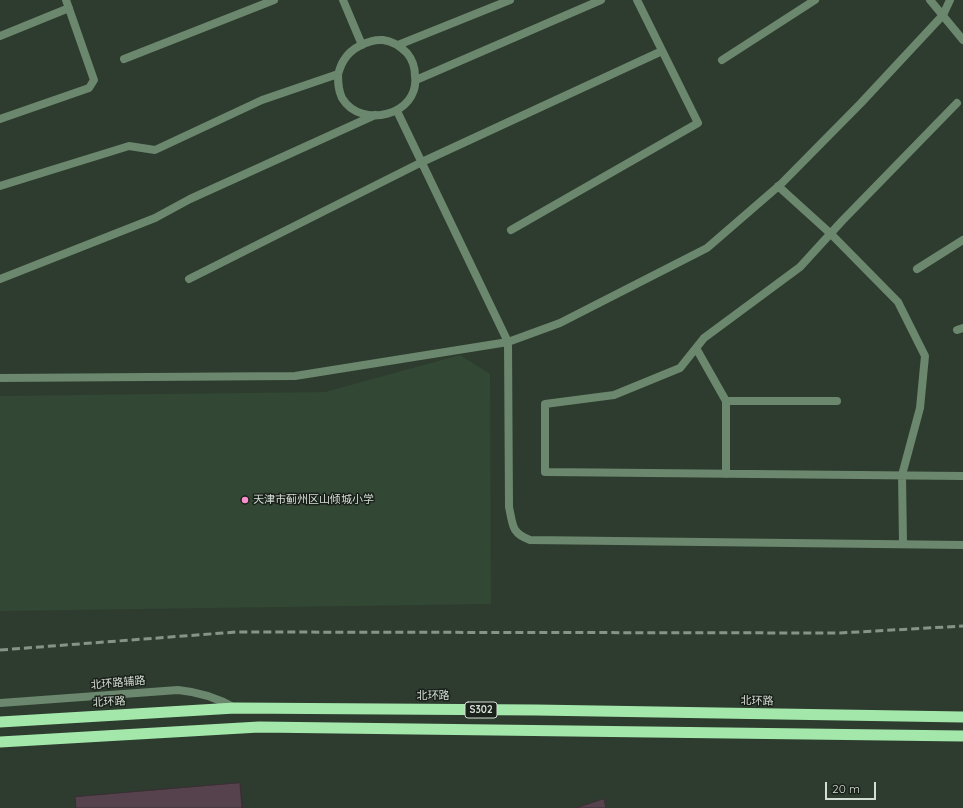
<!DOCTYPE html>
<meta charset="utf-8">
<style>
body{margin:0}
#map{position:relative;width:963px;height:808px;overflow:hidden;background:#2d3c2e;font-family:Quicksand,sans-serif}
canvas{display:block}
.scale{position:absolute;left:825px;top:782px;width:51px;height:18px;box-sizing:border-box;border:2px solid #d4ddd4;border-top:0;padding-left:5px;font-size:12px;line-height:14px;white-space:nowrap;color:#d4ddd4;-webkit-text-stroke:3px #1a211a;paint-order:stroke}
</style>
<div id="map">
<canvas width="963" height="808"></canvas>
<div class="scale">20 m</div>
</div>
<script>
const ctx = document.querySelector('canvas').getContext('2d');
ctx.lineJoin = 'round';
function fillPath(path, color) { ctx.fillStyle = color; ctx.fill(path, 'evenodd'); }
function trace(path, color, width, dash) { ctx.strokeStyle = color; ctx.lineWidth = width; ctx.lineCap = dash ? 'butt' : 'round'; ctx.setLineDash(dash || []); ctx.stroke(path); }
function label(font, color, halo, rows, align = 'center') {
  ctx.font = font + ' Quicksand,"Noto Sans SC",sans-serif'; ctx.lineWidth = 3; ctx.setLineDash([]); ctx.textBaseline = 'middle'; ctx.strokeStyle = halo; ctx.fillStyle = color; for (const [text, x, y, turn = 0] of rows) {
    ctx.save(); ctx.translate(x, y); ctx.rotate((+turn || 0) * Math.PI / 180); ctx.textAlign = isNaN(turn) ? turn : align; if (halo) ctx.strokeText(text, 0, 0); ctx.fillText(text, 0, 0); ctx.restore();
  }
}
fillPath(new Path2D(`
 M460,355L490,374L491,604L0,611V396L325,392Z`), '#334735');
trace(new Path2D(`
 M343,0L362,45
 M930,0L963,40
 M0,36L69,8
 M398,45L510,0
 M124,59L274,0
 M722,60L815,0
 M416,80L601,0
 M957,103L842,221L800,267L704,338L680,368L614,395L545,404V472L963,476
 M397,111L508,342L509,507C513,525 511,533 530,540L963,545
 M0,119L89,88L94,80L66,0
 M0,186L129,146L155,150L262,100L338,74C340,69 341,64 344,60C351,48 369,39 383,40C392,41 401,47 407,53C412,59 415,68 415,76C420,115 361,130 342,98C338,90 338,82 338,74
 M778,186L831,234L898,302L925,356L920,408L902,475L903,544
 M511,230L698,123L637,0
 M917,269L963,240
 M0,279L155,218L190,199L375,115
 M189,279L422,162L662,51
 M957,330L963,328
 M696,348L726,401V474
 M0,378L295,376L508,342L560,323L707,248L781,184L861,103L943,15L950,0
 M726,401H837
 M0,703L178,690C199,692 216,697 235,708`), '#6b876d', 8);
trace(new Path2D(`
 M0,722L235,708L536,710L963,717
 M0,742L259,727L963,736`), '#a4e7ab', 11);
trace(new Path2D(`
 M0,650L236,632L840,633L963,626`), '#879388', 3, [8, 4]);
fillPath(new Path2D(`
 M240,783L241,786L243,808H242Z`), '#3c2e36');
const building = new Path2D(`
 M240,783L242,808H76L75,797Z
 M604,799L606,808H576Z`);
fillPath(building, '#55424d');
trace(building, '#3c2e36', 1);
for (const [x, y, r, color] of [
 [245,500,4,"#f790cd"]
]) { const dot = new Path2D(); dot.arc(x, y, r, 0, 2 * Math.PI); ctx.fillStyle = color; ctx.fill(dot); trace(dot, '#1a211a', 1.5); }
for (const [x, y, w] of [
 [481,710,32]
]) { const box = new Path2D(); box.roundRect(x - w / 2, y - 8, w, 16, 3); ctx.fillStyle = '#1a211a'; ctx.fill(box); trace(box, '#d4ddd4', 1); }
label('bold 10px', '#d4ddd4', null, [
 ["S302",481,710]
]);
label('11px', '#d4ddd4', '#1a211a', [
 ["天津市蓟州区山倾城小学",253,500]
], 'left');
label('11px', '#d4ddd4', '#1a211a', [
 ["北环路辅路",118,683,-5],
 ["北环路",433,696],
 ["北环路",757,701,1],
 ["北环路",109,702,-3]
]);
</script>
